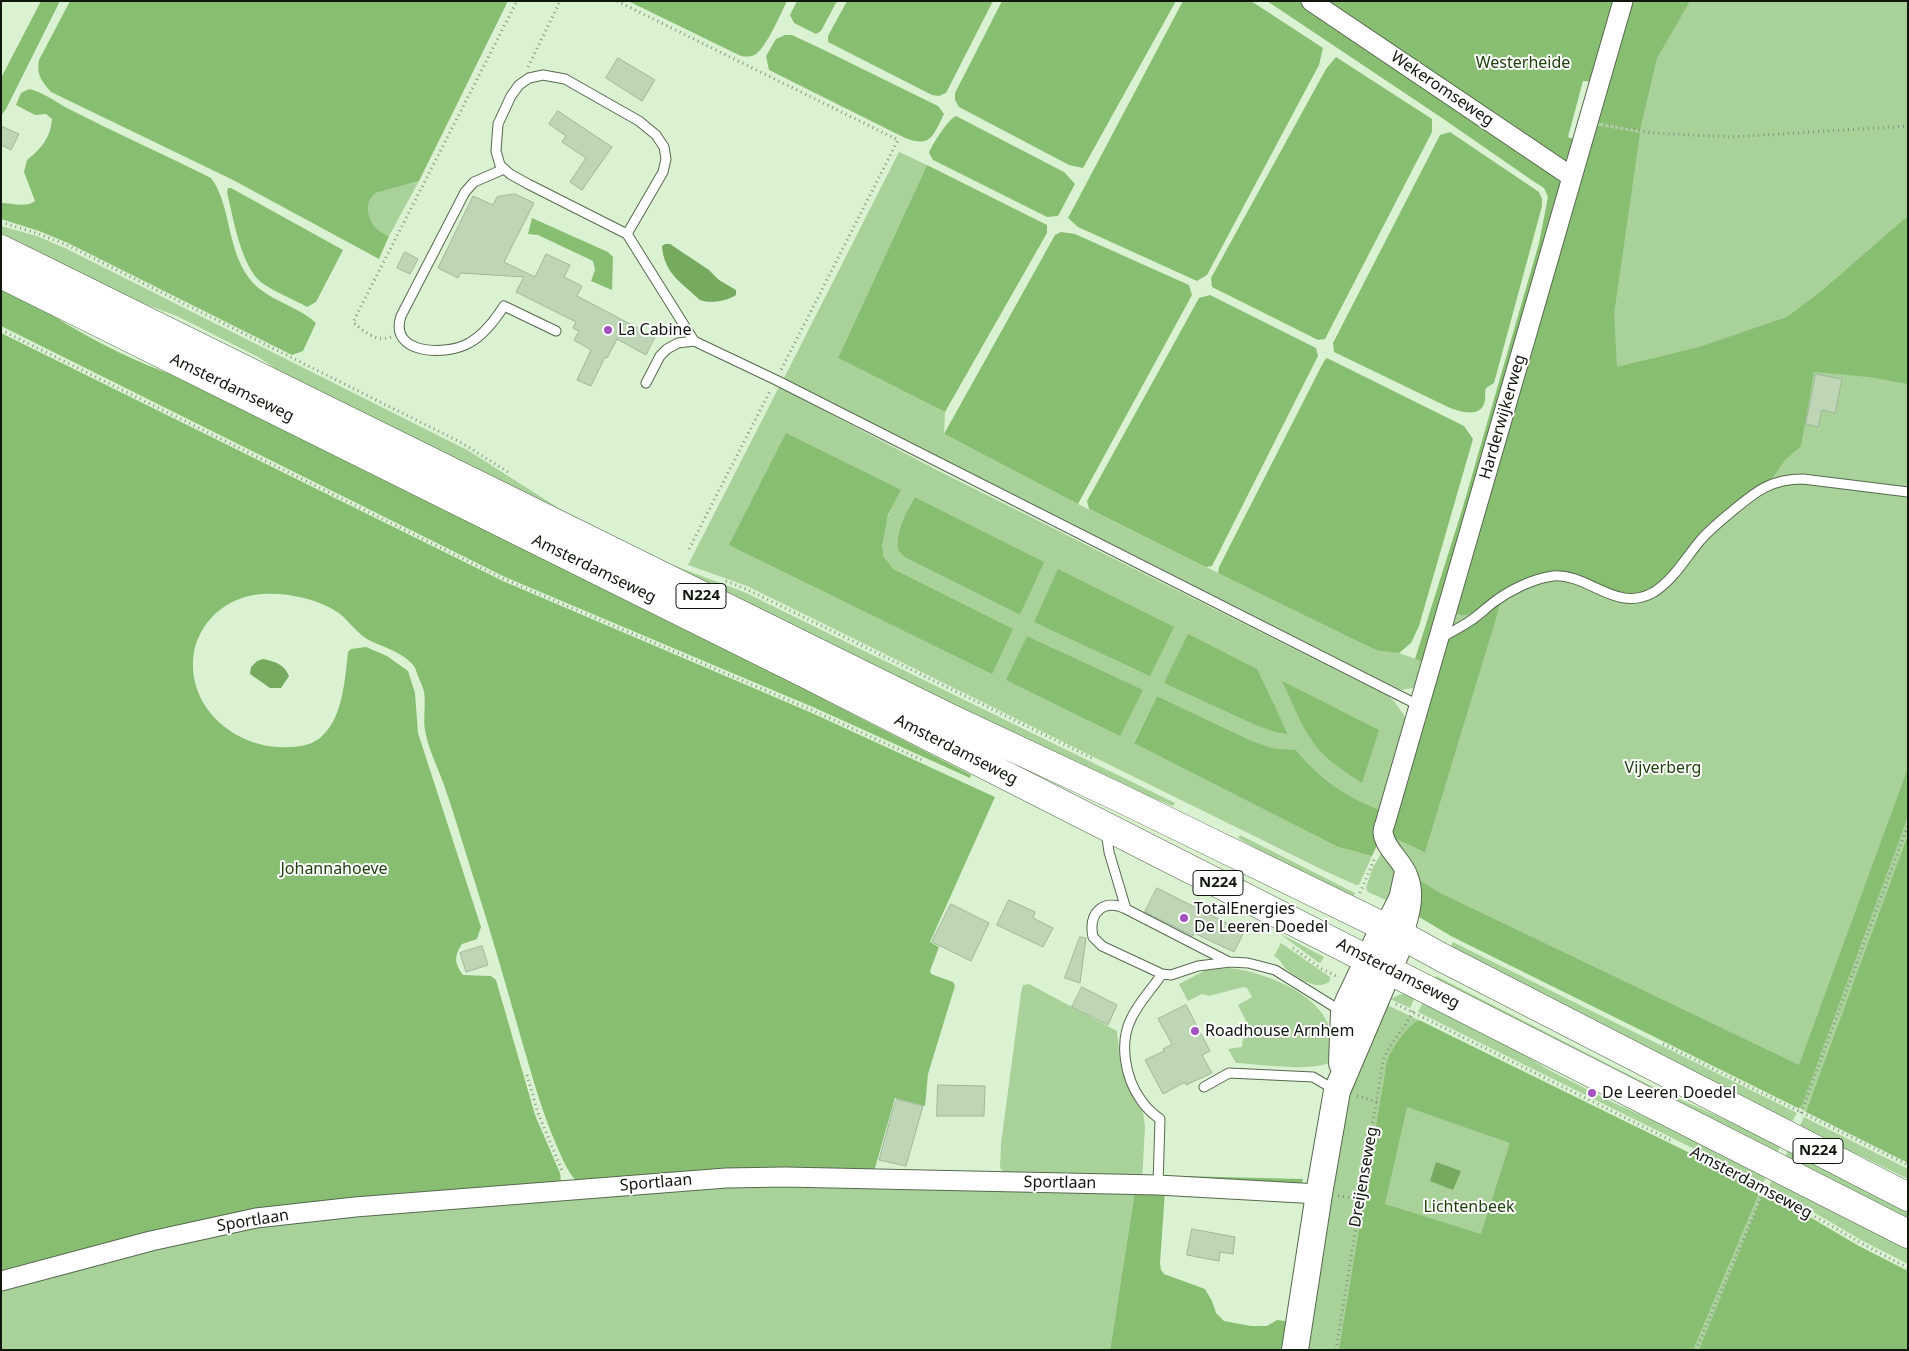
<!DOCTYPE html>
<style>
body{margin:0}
#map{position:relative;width:1909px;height:1351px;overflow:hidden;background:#dbf2d2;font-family:"Noto Sans",sans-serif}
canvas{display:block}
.frame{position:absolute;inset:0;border:2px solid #10180d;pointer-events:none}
</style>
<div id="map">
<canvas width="1909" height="1351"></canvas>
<div class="frame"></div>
</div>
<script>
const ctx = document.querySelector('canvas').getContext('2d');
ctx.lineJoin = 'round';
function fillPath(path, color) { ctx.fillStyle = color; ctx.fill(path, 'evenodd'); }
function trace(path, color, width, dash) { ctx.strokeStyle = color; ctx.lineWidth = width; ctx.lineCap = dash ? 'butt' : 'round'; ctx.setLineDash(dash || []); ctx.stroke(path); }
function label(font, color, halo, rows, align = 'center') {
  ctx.font = font + ' "Noto Sans",sans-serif'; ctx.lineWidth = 4; ctx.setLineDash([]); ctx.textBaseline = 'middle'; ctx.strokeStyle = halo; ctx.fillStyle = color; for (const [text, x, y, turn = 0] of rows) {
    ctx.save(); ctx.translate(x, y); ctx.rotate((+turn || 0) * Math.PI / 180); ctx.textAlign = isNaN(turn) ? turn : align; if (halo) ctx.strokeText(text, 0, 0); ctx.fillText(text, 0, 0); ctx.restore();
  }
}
fillPath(new Path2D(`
 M1629,1H1908V1162L1451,936L1392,837L1400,840L1393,821Z
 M899,152L927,165L838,358L945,412L944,434L1078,504L1363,644L1379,651L1399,653L1425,662L1419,687L1401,690L784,378Z
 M419,181L389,236C385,234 378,231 375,227C367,216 364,202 376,193Z
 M1,226L37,236L65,248L469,451L560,509L670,564L744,592L1175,803L1173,806L1092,774L315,394L258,357L177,316L106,290L1,238Z
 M779,387L933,468L1388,696L1394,701L1409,722L1382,811C1344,795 1323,782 1296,750L1272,748L1252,741L1157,696L1134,742L1338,847L1372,856L1359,885H1356L1325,871L747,586L688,565ZM901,490C889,512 870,548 893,569C900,574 910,578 917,582L729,545ZM915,497L1043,562L1020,615L904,557L898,550C895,532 906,512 915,497ZM1188,634L1277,712L1288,733ZM1027,636L1055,649L1007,680ZM1283,682L1341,769L1323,753L1311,740Z
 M1240,835L1355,893L1352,900L1290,868L1238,838Z
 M1382,852L1397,871L1394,892L1386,900L1368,892L1366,888L1372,869Z
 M1279,933L1324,957L1321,962L1319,963Z
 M1453,942L1797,1113L1790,1125L1449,950Z
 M1281,943L1330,977V981C1318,992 1298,978 1287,970C1281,965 1282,960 1274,956Z
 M1230,968C1263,972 1321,993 1330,1030C1333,1039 1331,1051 1332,1061C1317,1073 1257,1064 1236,1063L1228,1049L1242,1047L1243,1037L1249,1027L1238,1005L1252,997L1247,988L1243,987L1209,996L1202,994L1188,1001L1179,984L1208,969Z
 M1436,976L1651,1086L1781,1145L1776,1155L1434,981Z
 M1029,984L1117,1031L1120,1061L1128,1084L1143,1112L1145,1127L1142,1180L1005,1173L1000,1168L1001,1144L1021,993L1023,985Z
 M1404,993L1416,995L1410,1008L1390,999Z
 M1425,998L1478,1026L1549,1070L1610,1101L1768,1173L1763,1183L1418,1012Z
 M1385,1004L1421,1021L1908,1272V1350H1302L1343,1101Z
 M1804,1117L1908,1169V1179L1861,1156L1798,1130Z
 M1789,1148L1908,1208V1223L1784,1159Z
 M1774,1176L1908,1247V1264L1861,1240L1769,1186Z
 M727,1182L1135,1191L1110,1350H1V1286L256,1223Z`), '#a9d19a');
fillPath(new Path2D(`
 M41,1H60L6,109L1,116V78Z
 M70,1H508L419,181L376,193C364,202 367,216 375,227C378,231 385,234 389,236L379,259L233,180L51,92C42,81 36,75 39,60Z
 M628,1H787C781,13 767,46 756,54C752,57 746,57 741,56Z
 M797,1H837L821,31L816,34L794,23L790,15Z
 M847,1H993L946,93L939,96L932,95L828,42V36Z
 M1002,1H1176L1083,168L1069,165L959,107L955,100V93Z
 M1183,1H1251L1323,48L1319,65L1207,275L1197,281L1078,227L1068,218Z
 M1267,1H1304L1559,174L1563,187L1425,662L1415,659L1462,510L1539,243L1548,197L1544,188L1533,181L1442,118Z
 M1318,1H1618L1595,82L1583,81L1568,137L1578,141L1568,159L1562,162Z
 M1628,1H1690L1657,58L1640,130L1595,122Z
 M785,35H792L824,50L938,106L944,114C933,136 931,148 905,138L769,70L766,56L776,39Z
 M1336,57L1432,119V132L1325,339L1318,340L1212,287L1211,278L1326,69Z
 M29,89C44,92 58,104 73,111C118,134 165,155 211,178C231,204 226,247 249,278C265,300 297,305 316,323L303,351L292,355L68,243L39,231L1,219V203C11,203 27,208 35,201L24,172L27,160C41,149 51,137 52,119L46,114L35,115L16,105L21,93Z
 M956,116L1064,172L1075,184L1058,216L1047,217L933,160L929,153C931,146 949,118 956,116Z
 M1594,125L1640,133L1614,314L1617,367L1699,347L1787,317L1819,293L1908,216V384L1869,377L1814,372L1801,446L1785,460L1771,480L1757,488L1660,582L1638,595H1625L1601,587L1584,578L1566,573L1553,572C1538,580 1476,615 1464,615C1459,615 1457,613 1453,610Z
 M1450,132L1539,192L1542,199V206L1494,383L1486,388C1484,393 1486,396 1485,400C1482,419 1460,412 1448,407L1334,352L1333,343L1440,135Z
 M927,165L1047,225V233L945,412L838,358Z
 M228,188H231L343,250L316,302L307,307C293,299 275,292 262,283C241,267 233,217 227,192Z
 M532,218L608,252L613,257L612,290L591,281L595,270L593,261L538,235L528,234Z
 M1061,232L1075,234L1189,285L1192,295L1078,504L944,434L1055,235Z
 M1,284C28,297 51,316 77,330C113,351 151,368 190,381L743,653L829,702L971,775L970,778L815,708L505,577L1,326Z
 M1210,295L1316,348L1318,356L1212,566L1206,567L1089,509L1087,501L1199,298Z
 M1,333L503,581L812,713L995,797L930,942L939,947L930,971L931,974L953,982L955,986L928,1074L925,1106L895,1098L873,1175L577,1182C567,1171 562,1158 556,1144C542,1112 533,1079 523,1045C507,989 491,932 473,876C463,845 454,813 443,782C437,766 428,748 425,730C423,718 426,704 424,692C423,687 420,681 418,676C417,674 416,669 414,666C403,652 382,647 367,639C354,631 347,617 334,610C312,597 279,591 254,595C221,600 194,628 193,662C191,713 241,750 288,747C300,747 314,745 323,735C343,716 345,678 348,652L351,649L366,647L387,656L408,671L415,693L418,733L481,927L477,939L462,944C454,956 454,963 463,975L491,976L496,980L535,1115L560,1173L561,1181L559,1184L354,1202L1,1277Z
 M1327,358L1464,426L1473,439L1419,626L1411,643L1399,653L1379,651L1363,644L1218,573L1219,567L1324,361Z
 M786,433L901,490L888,515L882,546L884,557L893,569L1013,629L992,674L729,545Z
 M915,497L1044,562L1020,615L904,557L898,550C895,532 906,512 915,497Z
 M1058,569L1174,627L1150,676L1034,622Z
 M1500,603L1497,615L1425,852L1392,837V821L1445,642L1474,624Z
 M1188,634L1257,669L1288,734L1276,732L1258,726L1164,683Z
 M1027,636L1143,690L1120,736L1006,680Z
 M1282,681L1379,730L1362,783C1344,771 1324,759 1312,741C1301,726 1291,699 1282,681Z
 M1157,696L1252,741L1272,748L1296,750C1323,782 1344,795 1382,811L1378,843L1372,856L1338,847L1134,743Z
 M1908,768V816L1802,1105L1798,1108L1451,936L1419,917L1417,914L1414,877L1440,893L1799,1065Z
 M1908,835V1163L1806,1112Z
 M1417,1021H1421L1759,1187L1758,1195L1693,1350H1339L1387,1061C1392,1048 1405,1029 1417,1021ZM1407,1107L1510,1143L1481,1234L1385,1204Z
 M1164,1176H1180L1303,1179L1302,1183L1299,1187Z
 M1135,1191H1165L1160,1263L1161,1270L1164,1274L1205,1289L1212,1301L1216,1313L1224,1321L1251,1326H1267L1277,1320L1292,1322L1287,1350H1110Z
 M1769,1193L1859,1246L1908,1271V1350H1699L1762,1197Z`), '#88be71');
fillPath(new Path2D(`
 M665,244H670L709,270L719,280L736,290V295C727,301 711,304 700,300C682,283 664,274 662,246Z
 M263,659C276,662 284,664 289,676L281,688H270L250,674L251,667L257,661Z
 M1436,1162L1461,1171L1453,1190L1430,1181Z`), '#75aa5f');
const building = new Path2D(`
 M618,58L655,80L642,101L606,78Z
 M558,111L612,147L582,190L570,182L586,158L562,142L566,136L549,124Z
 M1,126L19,134L11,150L1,145Z
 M515,194L534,203L504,262L535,277L546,254L570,265L564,277L582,286L577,296L655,337L646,355L617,339L607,358L605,357L591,386L577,380L591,350L574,340L579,331L573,328L576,322L516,292L524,277L461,273L458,278L438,268L473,196L493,205L497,197Z
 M405,252L418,259L410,274L397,268Z
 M1816,374L1842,379L1835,413L1822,410L1818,427L1806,424Z
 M1157,888L1244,932L1234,952L1194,933L1193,936L1145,912Z
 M1009,900L1035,912L1033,918L1053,928L1043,947L997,925Z
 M951,904L989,923L971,961L932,942Z
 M1080,937L1086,938L1080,983L1065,978Z
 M482,946L488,965L466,972L460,953Z
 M1082,987L1117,1005L1108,1025L1072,1007Z
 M1186,1005L1210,1051L1202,1055L1212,1073L1186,1085L1185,1082L1163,1094L1145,1060L1164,1051L1163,1049L1172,1044L1158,1019Z
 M938,1085L985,1086L984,1116H937Z
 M897,1099L923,1106L906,1166L879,1160L893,1109Z
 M1192,1229L1235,1237L1233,1254L1220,1252L1219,1261L1187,1255Z`);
fillPath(building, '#bfd6b6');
trace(building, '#a0b698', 1);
const service = new Path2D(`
 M504,169L474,182L465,192L401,316C388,355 447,356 469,343C484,335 495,320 504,306L556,331
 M627,234L663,172L666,159L664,147L656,135L639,121L565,79L543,75L529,78L519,85L511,96L498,124L496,151L500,165L510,174L528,184L627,234L694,341
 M646,383L660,356L667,349L678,343L694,341L776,380L1420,706
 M1441,638C1451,632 1461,627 1470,621C1479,615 1486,608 1494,602C1510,590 1532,579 1553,576C1589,573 1616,614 1654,592C1673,580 1685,559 1699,542C1708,531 1719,522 1730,513C1754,493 1769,479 1803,479L1908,492
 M1106,831L1109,852L1126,909L1229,962
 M1126,909C1103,898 1088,913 1093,937L1102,946L1162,974L1171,975L1198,966L1230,962L1248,963L1275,970L1341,1011
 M1204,1087L1229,1073L1313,1077L1335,1090
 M1158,1185L1160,1119C1153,1114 1146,1108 1141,1100C1125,1078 1119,1043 1131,1019C1138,1003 1152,989 1162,974`);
const minor = new Path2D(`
 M1311,1L1572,177
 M1384,927L1399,897L1404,874
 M1403,936C1409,917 1416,896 1408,876C1403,861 1384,848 1383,832C1383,828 1386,822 1387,817L1623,1
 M1,1281L151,1241L256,1218L355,1207L726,1178L785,1177L1158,1185L1319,1194`);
const secondary = new Path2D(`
 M1342,1063L1344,1013L1349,1000L1384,927
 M1295,1350L1319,1194L1337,1091L1403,936`);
const primary = new Path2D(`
 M1,249L950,718L1118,797L1403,936L1441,957L1908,1197
 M1,274L806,674L1908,1234`);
trace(service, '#566a4e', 11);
trace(minor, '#566a4e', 21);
trace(secondary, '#566a4e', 28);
trace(primary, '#566a4e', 29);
trace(new Path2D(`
 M617,1L898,140L781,370
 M528,67L560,1
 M1604,125L1653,133L1732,137L1908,126
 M1,222L39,234L67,245L462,443L511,474
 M1,330L504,579L814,711L922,760
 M391,337C376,342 364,332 353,322L517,1
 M689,549L770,391
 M726,581L746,589L1092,758
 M1360,893L1375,857
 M1293,948L1322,969L1338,977
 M1396,1004L1672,1141
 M1663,1044L1908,1165
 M527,1075L538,1113L563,1173
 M1357,1096L1377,1102
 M1801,1113L1908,825
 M1776,1194L1861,1243L1908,1268
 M1338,1196L1360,1198
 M1336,1350L1383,1061C1390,1042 1405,1029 1413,1011
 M1696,1350L1766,1186`), '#84957e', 3, [1, 4]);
trace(service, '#fff', 9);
trace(minor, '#fff', 19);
trace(secondary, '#fff', 26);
trace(primary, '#fff', 28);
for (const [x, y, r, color] of [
 [608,330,5,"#a451c0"],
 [1184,918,5,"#a451c0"],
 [1195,1031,5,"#a451c0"],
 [1592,1093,5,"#a451c0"]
]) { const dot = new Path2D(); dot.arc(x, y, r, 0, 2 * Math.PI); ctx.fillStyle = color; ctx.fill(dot); trace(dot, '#fff', 2); }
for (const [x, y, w] of [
 [701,596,50],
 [1218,883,50],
 [1818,1151,50]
]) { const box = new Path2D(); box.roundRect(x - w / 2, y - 12.5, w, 25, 4); ctx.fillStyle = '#fff'; ctx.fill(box); trace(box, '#10180d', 1); }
label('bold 15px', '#10180d', null, [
 ["N224",701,596],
 ["N224",1218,883],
 ["N224",1818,1151]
]);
label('16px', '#1e410c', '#fff', [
 ["Westerheide",1523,63],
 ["Vijverberg",1663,768],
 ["Johannahoeve",334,869],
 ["Lichtenbeek",1469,1207]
]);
label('16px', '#10180d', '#fff', [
 ["Wekeromseweg",1442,89,34],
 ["Amsterdamseweg",232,388,26],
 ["Harderwijkerweg",1503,417,-74],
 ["Amsterdamseweg",594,569,26],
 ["Amsterdamseweg",956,750,27],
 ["Amsterdamseweg",1398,974,27],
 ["Dreijenseweg",1364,1177,-80],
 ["Sportlaan",656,1183,-5],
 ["Sportlaan",1060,1183,1],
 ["Amsterdamseweg",1751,1183,28],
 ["Sportlaan",253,1221,-9]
]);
label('16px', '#10180d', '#fff', [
 ["La Cabine",618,330],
 ["TotalEnergies",1194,909],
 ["De Leeren Doedel",1194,927],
 ["Roadhouse Arnhem",1205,1031],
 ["De Leeren Doedel",1602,1093]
], 'left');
</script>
